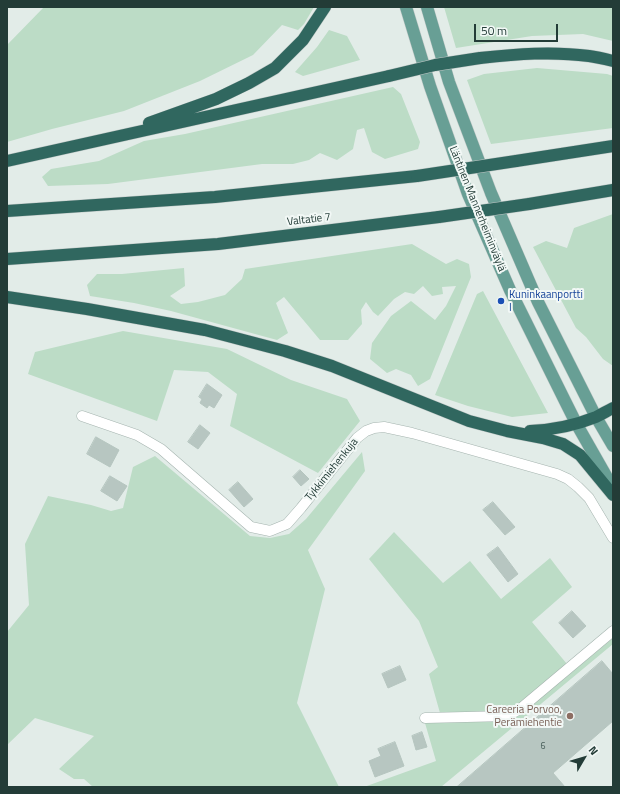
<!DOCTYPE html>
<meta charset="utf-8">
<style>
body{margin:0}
#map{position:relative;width:620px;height:794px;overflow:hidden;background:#e2ece8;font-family:"Titillium Web",sans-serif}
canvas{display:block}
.frame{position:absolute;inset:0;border:8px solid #233c37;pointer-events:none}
.north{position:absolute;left:564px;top:738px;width:40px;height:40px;-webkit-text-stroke:3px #f2f8f6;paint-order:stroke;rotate:52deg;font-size:11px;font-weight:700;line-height:16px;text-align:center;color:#233c37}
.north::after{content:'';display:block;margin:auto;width:14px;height:18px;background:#233c37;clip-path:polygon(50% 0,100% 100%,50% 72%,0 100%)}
.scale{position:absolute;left:474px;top:24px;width:84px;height:18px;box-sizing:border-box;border:2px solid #233c37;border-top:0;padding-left:5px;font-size:12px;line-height:14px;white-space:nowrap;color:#233c37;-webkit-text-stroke:3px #f2f8f6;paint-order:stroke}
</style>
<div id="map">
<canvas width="620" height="794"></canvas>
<div class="frame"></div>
<div class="north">N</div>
<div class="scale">50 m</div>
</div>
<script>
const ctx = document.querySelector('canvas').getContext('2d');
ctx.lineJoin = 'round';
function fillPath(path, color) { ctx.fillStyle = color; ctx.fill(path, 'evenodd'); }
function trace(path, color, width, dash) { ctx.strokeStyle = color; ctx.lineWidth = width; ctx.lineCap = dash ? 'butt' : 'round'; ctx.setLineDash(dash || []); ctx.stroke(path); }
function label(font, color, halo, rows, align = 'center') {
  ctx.font = font + ' "Titillium Web",sans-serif'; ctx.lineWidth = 4; ctx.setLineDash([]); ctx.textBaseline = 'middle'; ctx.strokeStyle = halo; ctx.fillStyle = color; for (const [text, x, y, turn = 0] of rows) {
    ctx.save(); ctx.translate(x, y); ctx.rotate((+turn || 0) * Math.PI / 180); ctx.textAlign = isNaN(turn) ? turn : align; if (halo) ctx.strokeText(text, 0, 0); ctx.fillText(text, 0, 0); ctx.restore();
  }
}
fillPath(new Path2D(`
 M44,7H314L304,24L298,30L282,25L253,55L200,81L124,111L52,129L7,142V45Z
 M444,7H613V41L583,34L532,36L456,48Z
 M329,30L347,36L360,60L303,76L295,72L317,47Z
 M537,68L607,74L613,76V128L491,144L467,80L484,74Z
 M393,87L401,94L420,142L418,149L385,159L372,152L364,128L357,130L353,149L337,160L320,153L309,160L293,164H262L108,184L48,186L42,177L51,169L99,161L144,141L185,134Z
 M613,214V366L603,359L586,337L576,328L533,247L546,241L567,248L574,228Z
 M412,244L446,264L457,259L469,264L471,277L430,379L418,386L411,375L396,369L387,373L370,359L372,343L391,316L411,301L435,320L446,306L456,286L442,287L443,294L432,296L423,286L414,294L405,292L394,299L378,316L373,312L366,302L361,310L362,324L348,340H320L284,297L276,303L288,333L277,340L171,311L134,303L90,296L87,285L97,274H122L184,268L185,286L170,296L181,304L198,302L225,295L242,279L245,269Z
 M483,291L548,413L512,417L468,406L435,395L477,294Z
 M123,331L227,349L291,380L347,399L360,421L318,473L230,426L237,394L208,372L174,370L157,421L28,374L35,352Z
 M362,452L365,471L308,550L325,589L297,703L339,787H93L84,779H74L59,769L94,736L35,718L7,745V632L29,605L25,544L48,496L91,505L111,511L123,508L133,467L155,456L250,536L270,538L289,534L306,519Z
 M394,532L443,583L470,561L501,599L550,558L572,587L532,622L567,664L518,705L506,712L440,713L429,674L438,667L419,621L369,559Z
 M613,638V644L441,787H364L436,761L425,723L508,720L520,715Z`), '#bcdcc6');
const building = new Path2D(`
 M207,384L222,395L214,408L209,405L207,408L200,403L202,399L199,397Z
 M200,425L210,433L198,449L188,442Z
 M96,437L119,450L110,467L87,454Z
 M300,470L309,479L301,486L293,477Z
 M110,476L127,486L117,501L101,491Z
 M238,482L253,499L244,507L229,490Z
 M493,502L515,527L505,535L483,510Z
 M498,547L518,574L508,582L487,555Z
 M572,611L586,626L573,638L559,623Z
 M602,661L613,674V721L553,773L565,787H457Z
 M400,666L406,680L388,688L382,674Z
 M422,732L427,747L416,750L412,736Z
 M395,742L404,766L375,777L369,761L381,756L378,749Z`);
fillPath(building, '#b7c6c1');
trace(building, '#b5c5bf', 1);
const minor = new Path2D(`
 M82,416L137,435L161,449L251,527L270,531L287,524L301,508L357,438L366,431L374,428L384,427L412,433L557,474L568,479L578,487L589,498L613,538
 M425,718L507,716L520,709L613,631`);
const primary = new Path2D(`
 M406,7L430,86L468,194L510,290L564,399L576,423L613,488
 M427,7L449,82L491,193L538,302L596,417L613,446`);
const motorway = new Path2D(`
 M480,58C517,54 552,51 589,56C597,57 605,59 613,61
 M149,123L216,99L249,83L275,68L303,40L325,7
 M7,161L389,76
 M516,161L613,146
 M529,204L613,190
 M7,211L215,197L417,176
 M7,259L218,244L439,217
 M7,297L87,309L205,330L285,351L332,366L469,421L507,431L543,438L563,444L580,455L613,495
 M530,431C552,430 576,425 596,417C602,414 607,411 613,408`);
trace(minor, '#a5b4af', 11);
trace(primary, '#c1c8c7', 13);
trace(motorway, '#c1c8c7', 13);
trace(minor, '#fff', 10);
trace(primary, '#689f95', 12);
trace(motorway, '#30675f', 12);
const motorwayBridge = new Path2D(`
 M389,76L435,65L480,58
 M417,176L516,161
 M439,217L529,204`);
trace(motorwayBridge, '#c1c8c7', 13, []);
trace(motorwayBridge, '#30675f', 12);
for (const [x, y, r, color] of [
 [501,301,4,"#1a4fb4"],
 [570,716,4,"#8d6e63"]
]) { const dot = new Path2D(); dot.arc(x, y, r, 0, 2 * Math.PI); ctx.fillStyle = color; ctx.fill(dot); trace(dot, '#f2f8f6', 1.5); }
label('9px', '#485e5a', null, [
 ["6",543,747]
]);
label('11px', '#233c37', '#f2f8f6', [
 ["Läntinen Mannerheiminväylä",477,209,68],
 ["Valtatie 7",309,220,-7],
 ["Tykkimiehenkuja",332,470,-51]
]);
label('11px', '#164399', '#f2f8f6', [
 ["Kuninkaanportti",509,295],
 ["I",509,308]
], 'left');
label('11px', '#785e54', '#f2f8f6', [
 ["Careeria Porvoo,",562,710],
 ["Perämiehentie",562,723]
], 'right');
</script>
